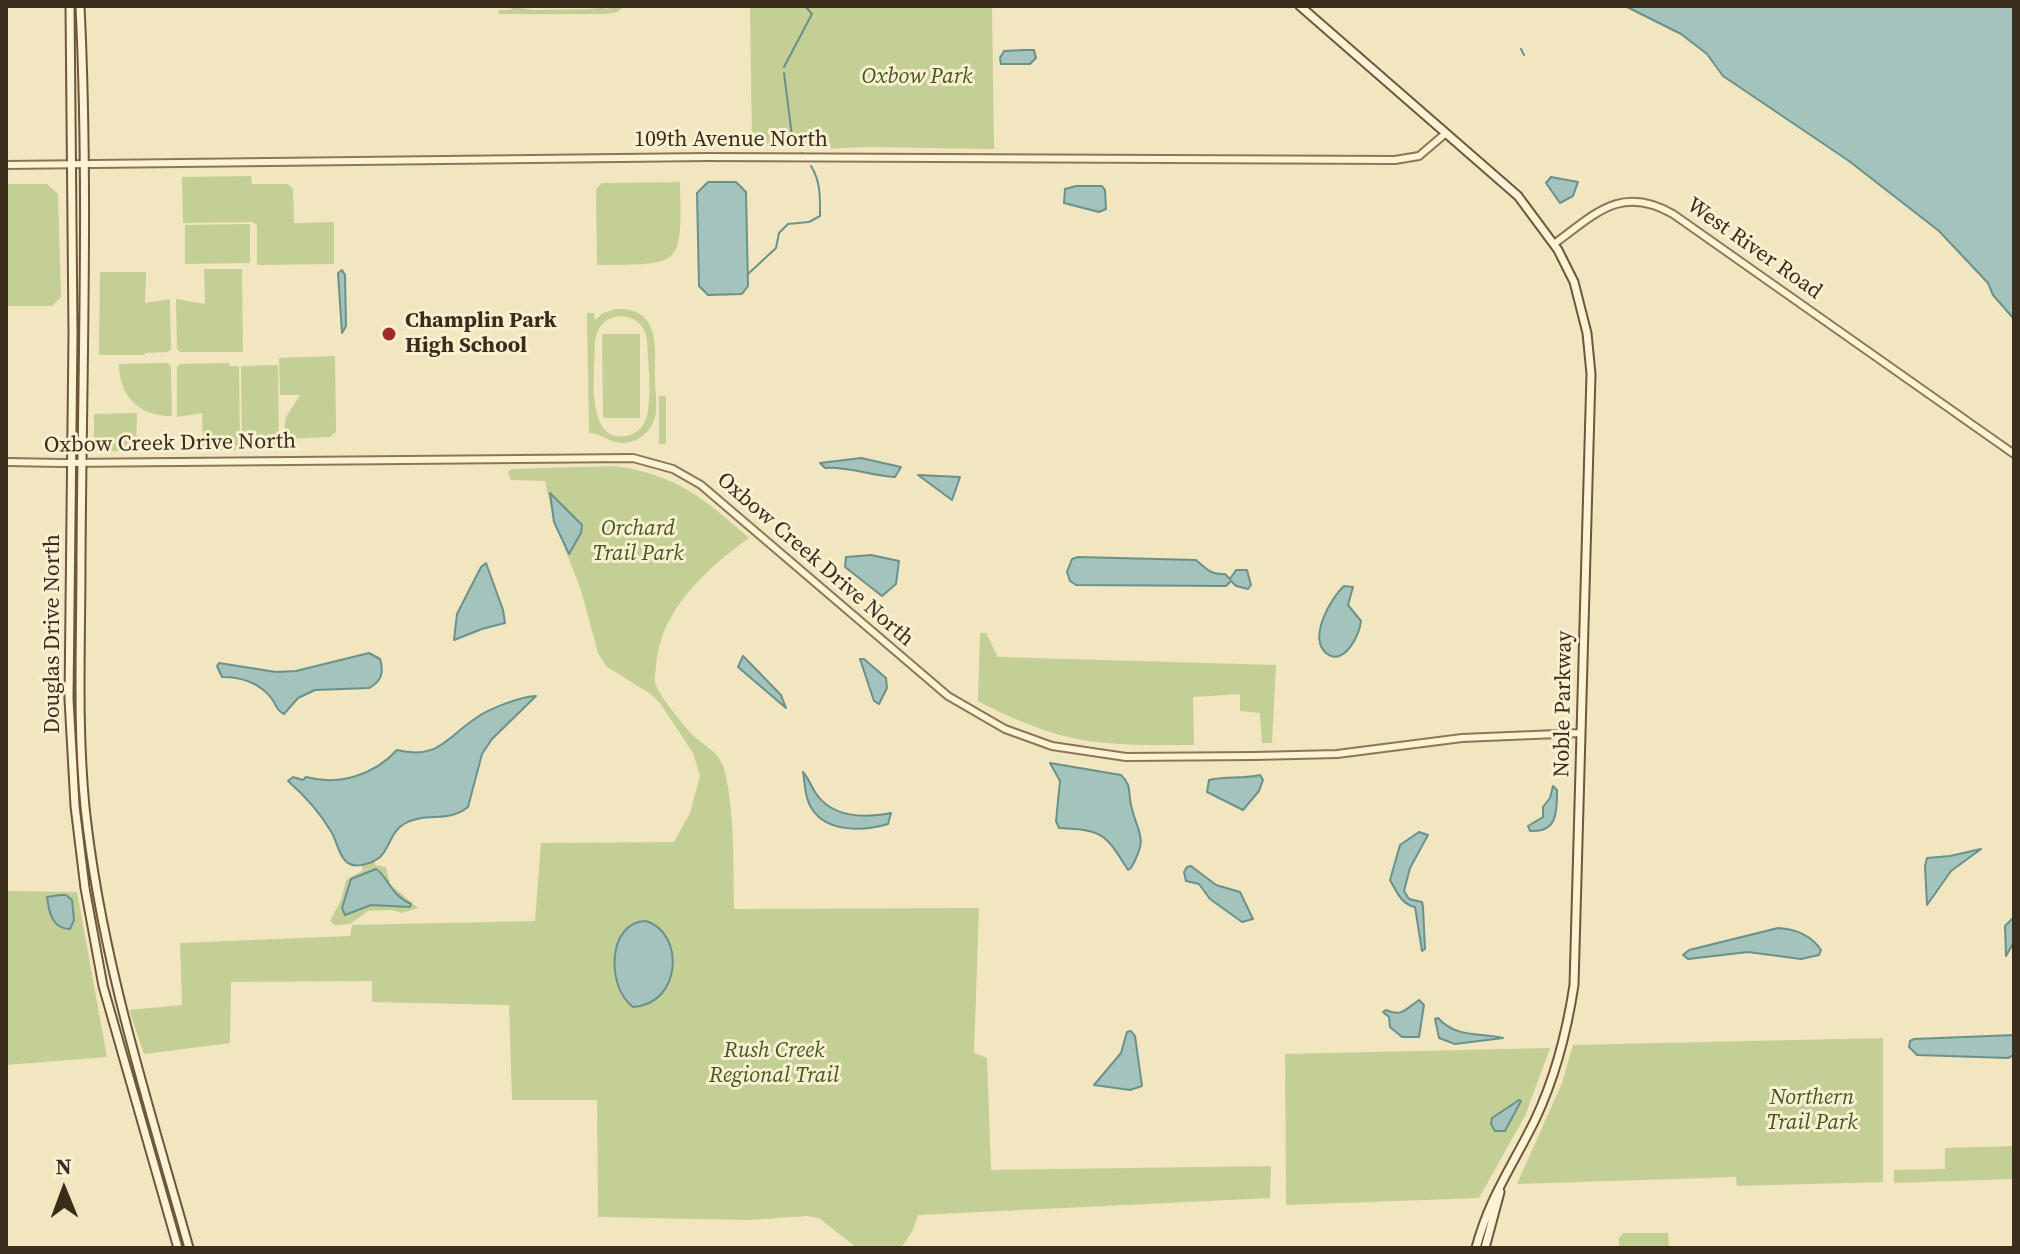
<!DOCTYPE html>
<style>
body{margin:0}
#map{position:relative;width:2020px;height:1254px;overflow:hidden;background:#f1e6c0;font-family:"Source Serif 4",serif}
canvas{display:block}
.frame{position:absolute;inset:0;border:8px solid #3a2d1c;pointer-events:none}
.north{position:absolute;left:24px;top:1150px;width:80px;height:80px;-webkit-text-stroke:6px #f8f0d0;paint-order:stroke;rotate:359deg;font-size:22px;font-weight:700;line-height:32px;text-align:center;color:#3a2d1c}
.north::after{content:'';display:block;margin:auto;width:28px;height:36px;background:#3a2d1c;clip-path:polygon(50% 0,100% 100%,50% 72%,0 100%)}
</style>
<div id="map">
<canvas width="2020" height="1254"></canvas>
<div class="frame"></div>
<div class="north">N</div>
</div>
<script>
const ctx = document.querySelector('canvas').getContext('2d');
ctx.lineJoin = 'round';
function fillPath(path, color) { ctx.fillStyle = color; ctx.fill(path, 'evenodd'); }
function trace(path, color, width, dash) { ctx.strokeStyle = color; ctx.lineWidth = width; ctx.lineCap = dash ? 'butt' : 'round'; ctx.setLineDash(dash || []); ctx.stroke(path); }
function label(font, color, halo, rows, align = 'center') {
  ctx.font = font + ' "Source Serif 4",serif'; ctx.lineWidth = 6; ctx.setLineDash([]); ctx.textBaseline = 'middle'; ctx.strokeStyle = halo; ctx.fillStyle = color; for (const [text, x, y, turn = 0] of rows) {
    ctx.save(); ctx.translate(x, y); ctx.rotate((+turn || 0) * Math.PI / 180); ctx.textAlign = isNaN(turn) ? turn : align; if (halo) ctx.strokeText(text, 0, 0); ctx.fillText(text, 0, 0); ctx.restore();
  }
}
fillPath(new Path2D(`
 M509,6L532,10L598,9L573,6H605L606,9L625,6L617,12L606,14H499V10H512Z
 M750,6H992L994,149L870,147L815,149L791,145L752,144Z
 M251,176L252,184H288L293,189L294,223L334,222V264L257,265V226L253,222L183,223L182,177Z
 M680,182C682,269 682,264 597,265L596,189L602,183Z
 M6,184H47L58,194L61,297L52,306H6Z
 M250,224V263L185,264V225Z
 M204,269H242L243,352H180L177,349L176,299L205,304Z
 M100,272H146L145,303L170,299L171,349L168,352L145,353V355H99Z
 M616,309C661,307 655,348 655,379C655,391 658,406 655,417C653,428 642,439 630,442C613,447 604,433 589,433L587,313H594L595,320L603,313ZM620,316C636,317 645,325 647,341C648,363 652,395 647,416C645,426 636,435 626,436C584,443 595,368 595,343C596,327 605,318 620,316Z
 M602,334H640V418H603Z
 M335,356L336,432L330,437L283,439L286,417L300,395H280L279,358Z
 M168,363L171,367L172,416C140,417 119,396 119,364Z
 M229,363L230,366H239L240,450H203L202,413L177,417V367L180,364Z
 M278,365L279,449H242L241,366Z
 M659,396H666V444H659Z
 M137,413L136,451H94V414Z
 M613,466C674,473 705,499 749,538C706,569 659,611 656,667C655,673 654,680 656,685C661,698 679,719 688,730C699,744 719,750 724,769C735,808 733,868 734,909L979,908L974,1053L987,1058L991,1170L1271,1166L1270,1198L918,1215L913,1230L901,1248H857L819,1218L807,1216L749,1220L598,1217L597,1100H512L509,1005L372,1002V981L231,982L230,1043L144,1054L129,1010L182,1005L180,943L350,936L352,925L535,921L541,843L674,842L690,813L700,776L693,753L660,703L651,694L607,667L598,653L581,590L553,518L545,481L511,480L508,472L511,469Z
 M980,633H986L998,657L1276,665L1272,743H1262L1260,713L1240,711V694L1193,697L1194,745C1165,745 1136,746 1107,743C1062,740 1018,722 978,701Z
 M375,860V865L386,867L390,884L418,908L402,913L392,910L368,911L350,924L335,925L330,921L341,900L346,880L363,870L361,865Z
 M6,891L77,892L107,1057L6,1065Z
 M1883,1038V1182L1737,1186L1736,1177L1517,1184L1562,1083L1573,1045Z
 M1550,1048L1525,1116L1479,1198L1286,1205L1285,1054Z
 M2014,1146V1179L1894,1183V1170L1945,1169V1148Z
 M1623,1233H1668L1669,1248H1619V1238Z`), '#c3cf94');
const water = new Path2D(`
 M1625,6H2013L2014,319L1993,295L1988,283L1939,231L1849,161L1723,76L1707,54L1681,34Z
 M1024,50H1034L1036,58L1030,64H1001L1000,58L1004,51Z
 M1551,177L1578,182L1573,196L1560,203L1546,183Z
 M708,182H736L746,192L748,286L742,294L708,295L699,286L697,193Z
 M1076,186H1102L1105,190L1106,209L1099,212L1064,203L1065,189Z
 M342,270L345,275L346,326L342,333L338,273Z
 M861,458L901,467L895,477C871,476 848,466 825,468L820,463Z
 M918,475L960,477L952,500Z
 M550,493L582,525L581,533L569,554L554,522Z
 M871,555L899,561L896,584L882,596L845,567L846,557Z
 M1078,557L1196,560C1207,569 1210,575 1225,574L1230,579L1236,570H1247L1251,585L1248,589L1236,586L1231,581L1226,586L1076,585L1070,581L1067,572L1072,559Z
 M486,563L503,610L505,623L482,629L454,640L457,614L481,567Z
 M1344,586L1353,587L1348,605L1361,621C1360,635 1343,668 1326,653C1308,637 1331,598 1344,586Z
 M369,653L380,659C384,672 382,681 369,688L315,690L298,698L284,714C276,710 277,706 272,699C260,683 241,677 222,677L217,666L219,663L276,672L296,671Z
 M743,656L781,695L786,708L738,667Z
 M860,659H864L886,678L887,688L879,704L874,701Z
 M536,696L492,739L482,754L468,807C447,824 426,811 404,824C390,832 390,849 379,858C372,863 358,868 350,864C340,860 337,842 332,833C321,814 304,795 288,781L293,777L303,780L306,777C339,786 374,775 397,750C438,760 446,738 476,718C488,709 522,696 536,696Z
 M1050,763L1121,775C1132,785 1128,793 1131,805C1138,836 1149,836 1131,868L1128,870C1105,833 1103,830 1059,828L1056,821L1060,781Z
 M803,772C809,779 812,788 817,795C834,818 865,818 891,813L888,824C865,831 827,833 812,809C805,799 805,784 803,772Z
 M1260,775L1263,780L1259,791L1243,810L1207,792L1209,780C1226,776 1243,779 1260,775Z
 M1553,786L1557,790C1557,811 1558,833 1530,831L1528,826L1543,817V807L1550,798Z
 M1419,832L1428,835L1410,868L1404,891L1409,899L1422,902L1423,907L1425,949L1422,951L1415,907C1401,904 1397,892 1390,880L1400,845Z
 M1981,849L1951,871L1927,905L1925,866L1927,858L1950,856Z
 M1191,866L1216,885L1240,892L1253,919L1242,922L1210,899L1199,884L1186,881L1184,872L1187,867Z
 M376,869C388,876 389,894 411,904L410,907L371,905L345,915L342,908L351,879Z
 M60,895H66L72,900L74,920L70,929C52,929 49,912 47,897Z
 M2014,917V942L2006,956L2005,926Z
 M646,921C685,933 682,1004 633,1007C606,987 607,922 646,921Z
 M1778,928C1795,929 1811,935 1821,950L1819,955L1801,959L1748,952L1688,959L1683,955L1689,950Z
 M1419,1000L1424,1005L1419,1037H1402L1390,1027L1389,1017L1383,1012L1386,1010C1402,1017 1406,1009 1419,1000Z
 M1438,1018C1457,1039 1481,1032 1503,1038L1455,1044L1439,1038L1435,1019Z
 M1131,1031L1135,1036L1142,1086L1130,1090L1094,1085L1121,1053L1127,1032Z
 M2014,1035V1055L2008,1058L1917,1055L1909,1047L1910,1041L1914,1039Z
 M1519,1100L1521,1101L1505,1131H1495L1491,1124L1492,1118Z`);
fillPath(water, '#a3c3bc');
trace(water, '#6a918b', 2);
trace(new Path2D(`
 M1521,49L1524,55
 M784,67L812,14L805,6
 M784,73L792,136L800,148
 M803,153V154
 M748,274L776,248L779,233L788,224L809,222L820,216C820,198 821,182 811,166`), '#6a918b', 2);
const tertiary = new Path2D(`
 M6,165L707,157L1395,160L1419,156L1446,133
 M1554,244C1595,214 1621,184 1673,214L2014,454
 M6,462L63,463L633,458L673,469L701,485L948,696L1005,729L1052,746L1126,757L1255,756L1337,754L1462,738L1581,733`);
const secondary = new Path2D(`
 M70,6L73,334L69,699L75,806L85,888L103,986L178,1248
 M80,6C89,191 82,376 81,561C81,643 77,725 85,807C101,959 148,1102 189,1248
 M1300,6L1518,196L1558,250L1574,282L1587,333L1591,374L1574,985C1567,1031 1555,1078 1535,1120C1513,1165 1489,1198 1476,1248
 M1485,1248L1500,1192`);
trace(tertiary, '#8b7757', 10);
trace(secondary, '#6d583a', 11);
trace(tertiary, '#fbf3d4', 6);
trace(secondary, '#fbf3d4', 7);
for (const [x, y, r, color] of [
 [389,334,8,"#9e2d23"]
]) { const dot = new Path2D(); dot.arc(x, y, r, 0, 2 * Math.PI); ctx.fillStyle = color; ctx.fill(dot); trace(dot, '#f8f0d0', 3); }
label('italic 22px', '#455821', '#f8f0d0', [
 ["Oxbow Park",917,77],
 ["Orchard",638,529],
 ["Trail Park",638,554],
 ["Rush Creek",774,1051],
 ["Regional Trail",774,1076],
 ["Northern",1812,1098],
 ["Trail Park",1812,1123]
]);
label('22px', '#3a2d1c', '#f8f0d0', [
 ["109th Avenue North",731,140],
 ["West River Road",1754,249,35],
 ["Oxbow Creek Drive North",170,444,-1],
 ["Oxbow Creek Drive North",815,560,41],
 ["Douglas Drive North",53,634,-90],
 ["Noble Parkway",1564,704,-89]
]);
label('bold 22px', '#3a2d1c', '#f8f0d0', [
 ["Champlin Park",405,321],
 ["High School",405,346]
], 'left');
</script>
